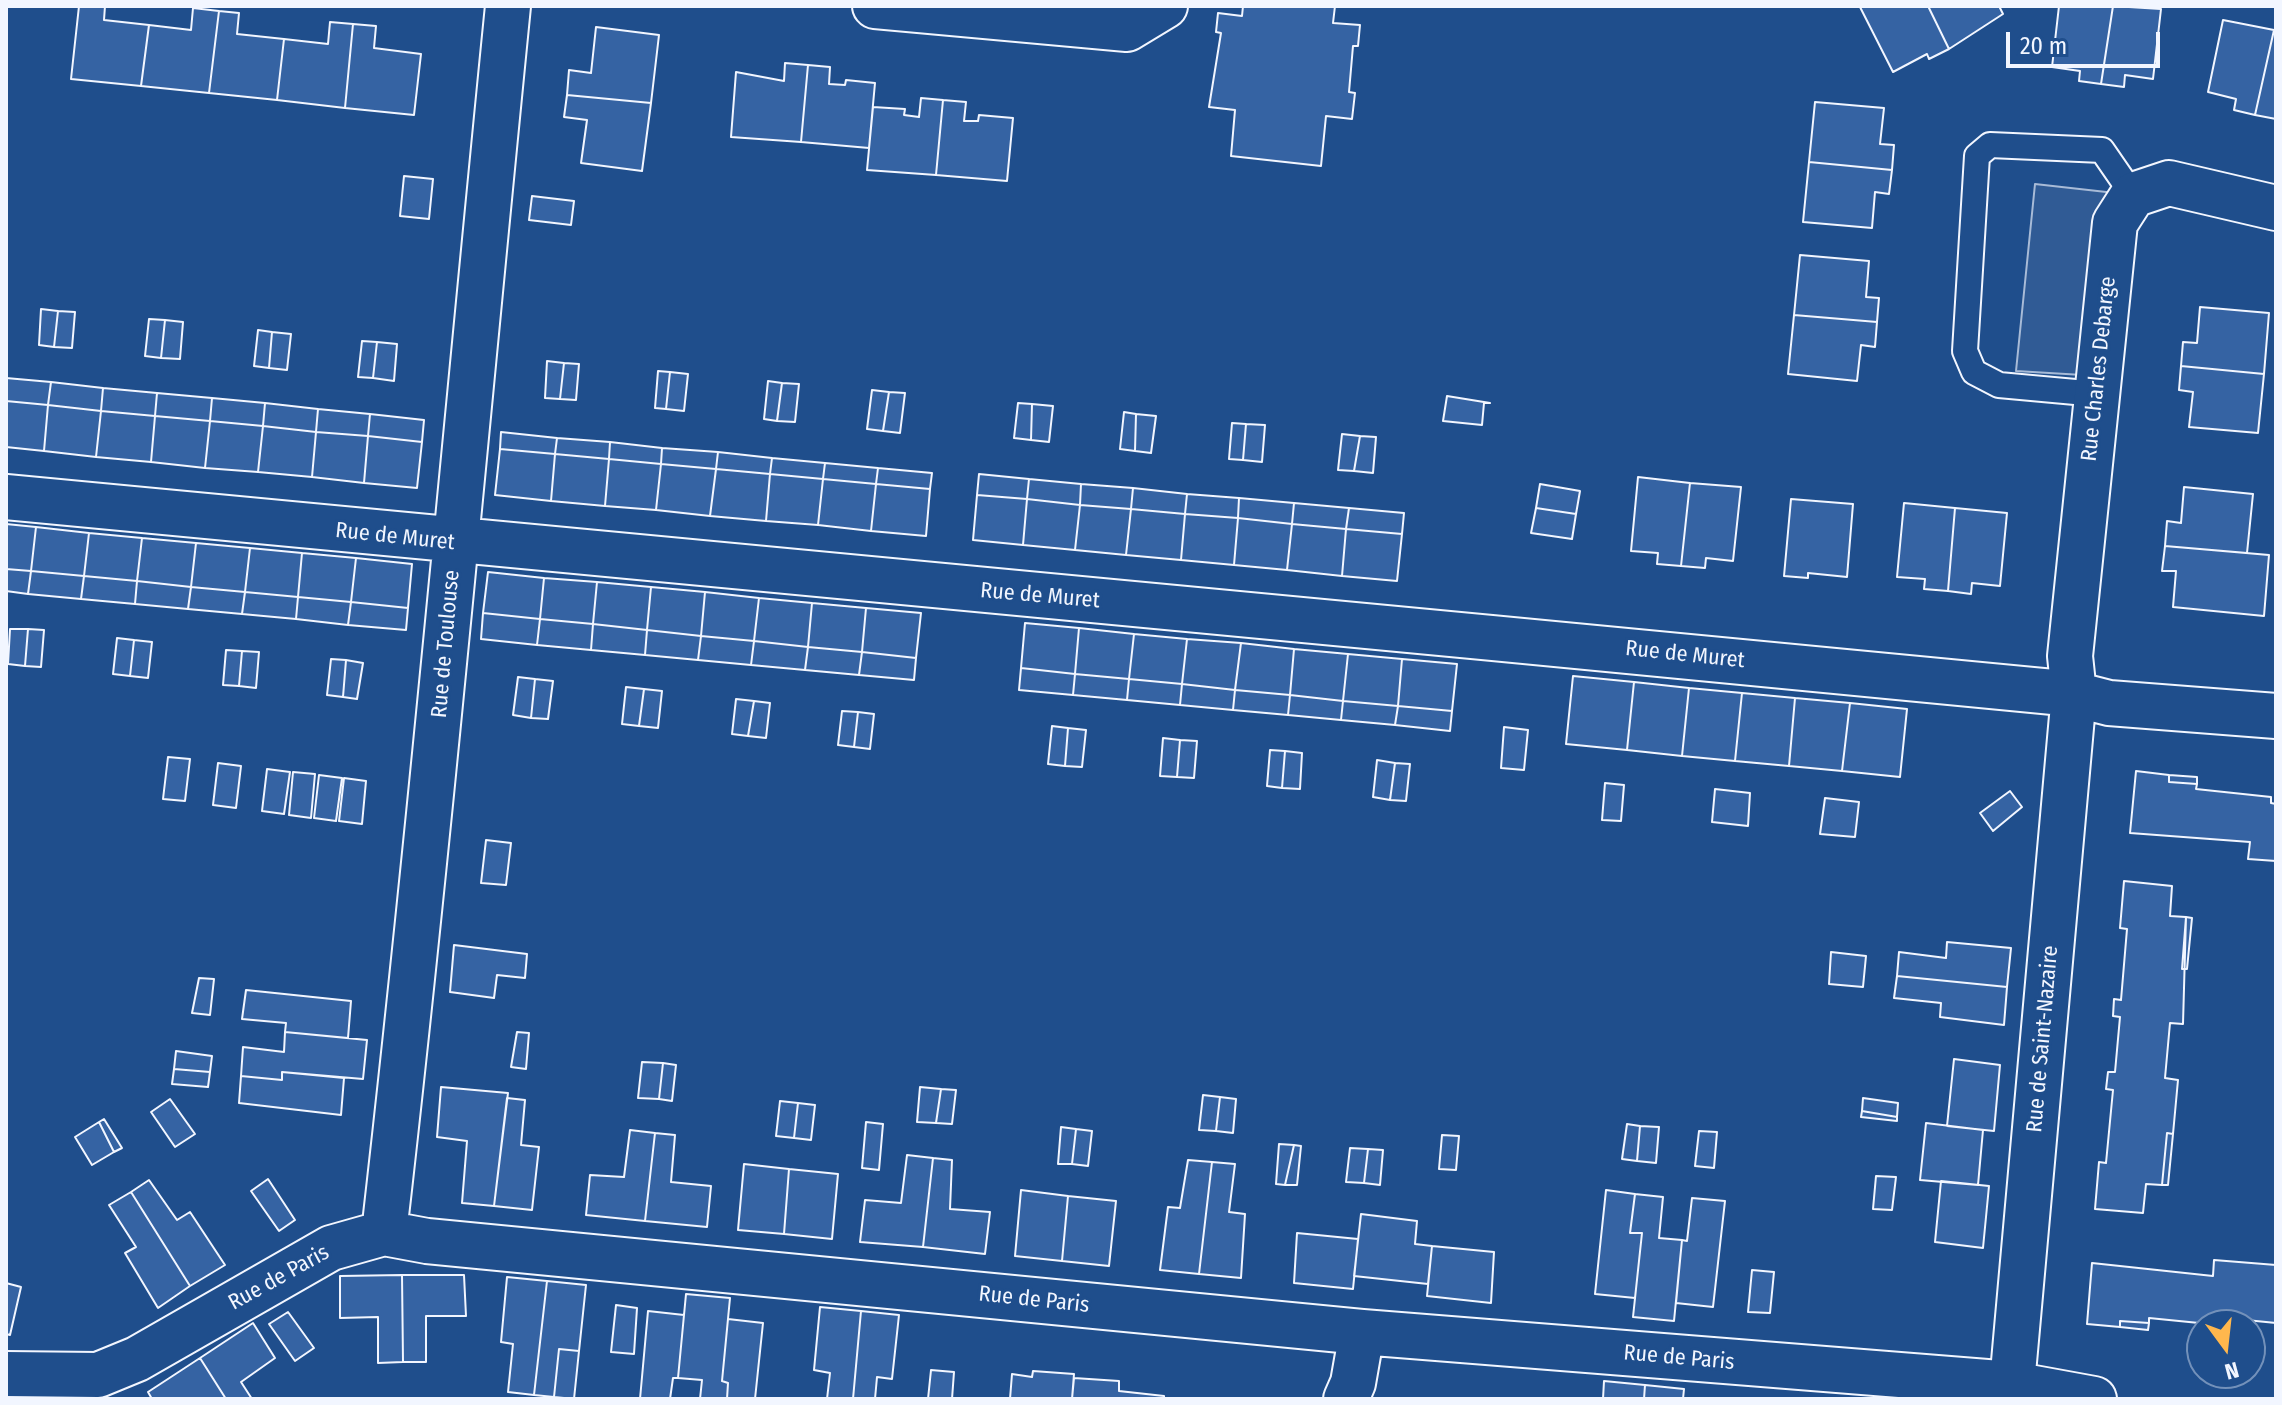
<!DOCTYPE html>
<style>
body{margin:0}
#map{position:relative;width:2282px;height:1405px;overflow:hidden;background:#1f4e8c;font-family:"Fira Sans Condensed",sans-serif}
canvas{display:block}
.frame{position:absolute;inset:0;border:8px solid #f2f6ff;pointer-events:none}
.north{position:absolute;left:2186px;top:1309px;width:80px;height:80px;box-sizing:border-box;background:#1f4e8c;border:2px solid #7391ba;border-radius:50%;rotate:165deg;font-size:22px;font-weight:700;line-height:32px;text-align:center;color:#f2f6ff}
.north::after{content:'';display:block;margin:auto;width:28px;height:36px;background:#ffb74d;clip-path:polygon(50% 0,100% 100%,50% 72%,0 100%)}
.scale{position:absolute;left:2006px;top:32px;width:154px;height:36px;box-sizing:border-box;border:4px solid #f2f6ff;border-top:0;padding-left:10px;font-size:24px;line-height:28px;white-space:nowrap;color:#f2f6ff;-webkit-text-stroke:6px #1f4e8c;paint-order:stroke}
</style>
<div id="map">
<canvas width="2282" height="1405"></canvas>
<div class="frame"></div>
<div class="north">N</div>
<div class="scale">20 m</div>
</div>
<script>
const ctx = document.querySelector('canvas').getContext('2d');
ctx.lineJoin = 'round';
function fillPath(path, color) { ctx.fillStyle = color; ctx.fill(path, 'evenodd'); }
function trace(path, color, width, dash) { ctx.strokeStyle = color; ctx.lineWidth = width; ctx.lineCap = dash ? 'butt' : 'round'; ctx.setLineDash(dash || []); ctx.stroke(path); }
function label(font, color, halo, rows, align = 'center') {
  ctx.font = font + ' "Fira Sans Condensed",sans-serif'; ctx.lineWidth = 6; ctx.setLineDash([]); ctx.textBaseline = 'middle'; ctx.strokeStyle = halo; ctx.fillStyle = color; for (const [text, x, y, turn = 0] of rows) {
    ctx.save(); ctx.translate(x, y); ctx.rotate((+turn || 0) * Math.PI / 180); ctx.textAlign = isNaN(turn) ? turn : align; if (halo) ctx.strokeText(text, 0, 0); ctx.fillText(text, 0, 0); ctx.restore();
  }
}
const built = new Path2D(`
 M2035,184L2133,195L2099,376L2016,371Z`);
fillPath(built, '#305b95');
trace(built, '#a8bbd7', 2);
const building = new Path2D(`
 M79,6H105L104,20L149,25L141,86L71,79Z
 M1243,6H1335L1333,23L1360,25L1358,46H1353L1349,92L1355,93L1352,119L1326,116L1321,166L1231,156L1235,110L1209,107L1221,33L1216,32L1218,13L1242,16Z
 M1928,6H1999L2003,14L1949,49Z
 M1928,6L1949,49L1929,59L1927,54L1893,72L1860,7Z
 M2059,6H2113L2101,84L2079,81L2080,71L2052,67Z
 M2113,6L2161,9L2153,79L2125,75L2124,87L2101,84Z
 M193,8L219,11L209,93L141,86L149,25L191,30Z
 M219,11L239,13L237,34L284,39L277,100L209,93Z
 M2223,20L2274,30L2255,115L2234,110L2236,99L2208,92Z
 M330,22L353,24L345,108L277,100L284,39L328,44Z
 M353,24L376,26L374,48L421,54L414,115L345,108Z
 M596,27L659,35L651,103L567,95L569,70L591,73Z
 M2274,30H2276V119L2255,115Z
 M785,63L808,65L801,142L731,137L736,72L784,81Z
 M808,65L830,67L829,84L845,85L846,80L875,83L869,148L801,142Z
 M567,95L651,103L642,171L581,163L587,120L564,117Z
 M921,98L943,100L936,175L867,170L873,107L905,109L904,115L919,117Z
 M943,100L966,102L964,121H978L979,115L1013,118L1007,181L936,175Z
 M1815,102L1884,108L1880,144L1894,145L1892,170L1809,162Z
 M1809,162L1892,170L1889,194L1875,192L1872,228L1803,222Z
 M404,176L433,179L429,219L400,216Z
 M532,196L574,201L571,225L529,220Z
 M1800,255L1869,261L1866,297L1879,298L1877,322L1794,315Z
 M2200,307L2269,313L2264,374L2181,366L2183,342L2197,343Z
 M41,309L58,311L54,347L39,345Z
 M58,311L75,312L72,348L54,347Z
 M1794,315L1877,322L1875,347L1861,345L1857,381L1788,374Z
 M149,319L165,320L161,358L145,356Z
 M165,320L183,322L180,359L161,358Z
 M258,330L272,332L269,368L254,366Z
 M272,332L291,334L287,370L269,368Z
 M362,341L377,342L373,378L358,377Z
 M377,342L397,344L394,381L373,378Z
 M547,361L564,363L560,399L545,398Z
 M564,363L579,364L576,400L560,399Z
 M2181,366L2264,374L2258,433L2189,427L2193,392L2179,390Z
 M658,371L670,372L666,409L655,408Z
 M670,372L688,374L684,411L666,409Z
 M6,378L51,382L48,405L6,401Z
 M768,381L782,383L777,421L764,419Z
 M51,382L103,388L101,411L48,405Z
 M782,383L799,384L795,422L777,421Z
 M103,388L157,393L155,416L101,411Z
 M872,390L889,392L883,431L867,429Z
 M889,392L905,393L900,433L883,431Z
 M157,393L212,398L210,421L155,416Z
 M1447,396L1490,403H1484L1482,425L1443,421Z
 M212,398L265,403L263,426L210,421Z
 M6,401L48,405L44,451L6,447Z
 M265,403L318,409L316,432L263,426Z
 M1018,403L1032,404L1031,440L1014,438Z
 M1032,404L1053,406L1049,442L1031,440Z
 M48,405L101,411L96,457L44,451Z
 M318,409L370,414L368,436L316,432Z
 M101,411L155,416L151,462L96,457Z
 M1124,412L1136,414L1135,451L1120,449Z
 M370,414L424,420L422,442L368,436Z
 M1136,414L1156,416L1151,453L1135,451Z
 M155,416L210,421L205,468L151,462Z
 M210,421L263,426L258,472L205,468Z
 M1232,423L1246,424L1243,460L1229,459Z
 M1246,424L1265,425L1262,462L1243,460Z
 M263,426L316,432L312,477L258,472Z
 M316,432L368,436L364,483L312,477Z
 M501,432L557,438L555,454L500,449Z
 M1342,434L1360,436L1354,471L1338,470Z
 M368,436L422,442L417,488L364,483Z
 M1360,436L1376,437L1373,473L1354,471Z
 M557,438L610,442L609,459L555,454Z
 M610,442L662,448L661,464L609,459Z
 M662,448L718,452L716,469L661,464Z
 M500,449L555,454L551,501L495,495Z
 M718,452L772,458L770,474L716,469Z
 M555,454L609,459L605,506L551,501Z
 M772,458L825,463L823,479L770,474Z
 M609,459L661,464L656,510L605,506Z
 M825,463L878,468L876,484L823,479Z
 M661,464L716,469L710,516L656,510Z
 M878,468L932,473L930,489L876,484Z
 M716,469L770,474L766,521L710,516Z
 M770,474L823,479L818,525L766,521Z
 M979,474L1029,479L1027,499L977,495Z
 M1638,477L1690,483L1681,566L1657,564L1658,553L1631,551Z
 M823,479L876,484L871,531L818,525Z
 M1029,479L1081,484L1080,505L1027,499Z
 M1690,483L1741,487L1733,561L1706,558L1705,568L1681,566Z
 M876,484L930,489L926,536L871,531Z
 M1081,484L1133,488L1131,509L1080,505Z
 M1540,484L1580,491L1576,514L1536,508Z
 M2184,487L2253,494L2247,553L2165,546L2167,521L2181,523Z
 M1133,488L1187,494L1185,514L1131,509Z
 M1187,494L1239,498L1238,518L1185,514Z
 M977,495L1027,499L1023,545L973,540Z
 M1239,498L1294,503L1292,524L1238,518Z
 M1027,499L1080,505L1075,550L1023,545Z
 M1791,499L1853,504L1847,577L1808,573V578L1784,576Z
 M1294,503L1349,508L1346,529L1292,524Z
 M1904,503L1955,508L1948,591L1924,589L1925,579L1897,577Z
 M1080,505L1131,509L1126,555L1075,550Z
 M1349,508L1404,513L1402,534L1346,529Z
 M1536,508L1576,514L1572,539L1531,533Z
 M1955,508L2007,513L2000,586L1972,583L1971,594L1948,591Z
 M1131,509L1185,514L1181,560L1126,555Z
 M1185,514L1238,518L1234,565L1181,560Z
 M1238,518L1292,524L1287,570L1234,565Z
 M6,524L36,527L31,571L6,569Z
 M1292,524L1346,529L1342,576L1287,570Z
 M36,527L89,533L84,576L31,571Z
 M1346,529L1402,534L1397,581L1342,576Z
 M89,533L142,538L137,581L84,576Z
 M142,538L196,543L191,587L137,581Z
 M196,543L250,548L245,592L191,587Z
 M2165,546L2269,555L2264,616L2173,607L2176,571H2162Z
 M250,548L302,553L298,597L245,592Z
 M302,553L356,558L351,602L298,597Z
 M356,558L412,564L408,608L351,602Z
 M6,569L31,571L28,594L6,591Z
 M31,571L84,576L81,599L28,594Z
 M488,572L544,578L540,619L483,613Z
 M84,576L137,581L135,604L81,599Z
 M544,578L597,582L593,624L540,619Z
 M137,581L191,587L188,609L135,604Z
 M597,582L651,587L647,630L593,624Z
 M191,587L245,592L242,614L188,609Z
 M651,587L705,592L701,636L647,630Z
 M245,592L298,597L296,619L242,614Z
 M705,592L759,598L754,641L701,636Z
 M298,597L351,602L348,625L296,619Z
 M759,598L812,603L808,647L754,641Z
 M351,602L408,608L406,630L348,625Z
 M812,603L866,608L862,652L808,647Z
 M866,608L921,613L916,658L862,652Z
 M483,613L540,619L537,645L481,639Z
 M540,619L593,624L591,650L537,645Z
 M1025,623L1079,628L1075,674L1021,668Z
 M593,624L647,630L645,655L591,650Z
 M1079,628L1134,634L1129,679L1075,674Z
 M10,629H28L25,666L8,664Z
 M28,629L44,630L41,667L25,666Z
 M647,630L701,636L698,660L645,655Z
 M1134,634L1187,639L1182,684L1129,679Z
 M701,636L754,641L751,665L698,660Z
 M117,638L134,640L130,676L113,674Z
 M1187,639L1241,643L1235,690L1182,684Z
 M134,640L152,642L148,678L130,676Z
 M754,641L808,647L805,670L751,665Z
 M1241,643L1294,649L1290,695L1235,690Z
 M808,647L862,652L859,675L805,670Z
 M1294,649L1348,654L1343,701L1290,695Z
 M226,650L242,651L239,686L223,685Z
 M242,651L259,652L256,688L239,686Z
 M862,652L916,658L914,680L859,675Z
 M1348,654L1402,659L1398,706L1343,701Z
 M331,659L346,660L343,697L327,695Z
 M1402,659L1457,664L1452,711L1398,706Z
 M346,660L363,663L357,699L343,697Z
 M1021,668L1075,674L1073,695L1019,690Z
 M1075,674L1129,679L1127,700L1073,695Z
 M1573,676L1634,682L1627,750L1566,744Z
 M518,677L535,679L531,718L513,715Z
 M535,679L553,681L548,719L531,718Z
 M1129,679L1182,684L1180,705L1127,700Z
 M1634,682L1689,688L1682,756L1627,750Z
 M1182,684L1235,690L1233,710L1180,705Z
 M626,687L644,689L639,726L622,724Z
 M1689,688L1742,693L1735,761L1682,756Z
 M644,689L662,691L658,728L639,726Z
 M1235,690L1290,695L1288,715L1233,710Z
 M1742,693L1795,698L1789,766L1735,761Z
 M1290,695L1343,701L1341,720L1288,715Z
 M1795,698L1850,703L1842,771L1789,766Z
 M736,699L754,701L748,736L732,734Z
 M754,701L770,703L766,738L748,736Z
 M1343,701L1398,706L1395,725L1341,720Z
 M1850,703L1907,709L1900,777L1842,771Z
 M1398,706L1452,711L1450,731L1395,725Z
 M842,711L858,712L854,747L838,745Z
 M858,712L874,714L870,749L854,747Z
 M1052,726L1068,728L1065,766L1048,764Z
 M1504,727L1528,730L1524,770L1501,768Z
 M1068,728L1086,730L1082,767L1065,766Z
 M1163,738L1180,740L1177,777L1160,776Z
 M1180,740L1197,741L1194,778L1177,777Z
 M1270,750L1285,751L1282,788L1267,786Z
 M1285,751L1302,753L1300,789L1282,788Z
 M168,757L190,759L185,801L163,799Z
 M1377,760L1395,763L1390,800L1373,797Z
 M218,763L241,766L236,808L213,805Z
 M1395,763L1410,764L1406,801L1390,800Z
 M267,769L290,772L284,814L262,811Z
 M2136,771L2169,775V782L2197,784L2196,789L2271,797V803L2276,804V861L2248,859L2250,842L2130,833Z
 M293,772L315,774L311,818L289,815Z
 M319,775L342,778L336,821L314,818Z
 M2169,775L2197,777V784L2169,782Z
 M344,778L366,781L362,824L339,821Z
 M1605,783L1624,785L1621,821L1602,820Z
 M1715,789L1750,793L1748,826L1712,822Z
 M2010,791L2022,807L1993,831L1980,813Z
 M1825,798L1859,802L1855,837L1820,834Z
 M486,840L511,843L506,885L481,883Z
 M2124,881L2172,886L2170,916L2186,917L2183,1024L2170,1023L2165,1078L2178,1080L2173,1134L2167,1133L2162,1185L2146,1184L2143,1213L2095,1209L2099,1162L2106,1163L2113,1090L2106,1089L2108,1072H2115L2120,1017L2113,1016L2114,999L2121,1000L2127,929L2120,928Z
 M2186,917L2192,918L2187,969H2182Z
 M1947,942L2011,948L2007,987L1897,976L1899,952L1946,958Z
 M454,945L527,954L525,978L497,975L494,998L450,992Z
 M1831,952L1866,956L1863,987L1829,984Z
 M1897,976L2007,987L2004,1025L1940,1017L1941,1003L1894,998Z
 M199,978L214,979L210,1015L192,1013Z
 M246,990L351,1001L348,1038L285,1032L286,1023L242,1019Z
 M285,1032L367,1040L363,1079L282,1072V1080L241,1076L243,1047L284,1052Z
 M517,1032L529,1033L526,1069L511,1067Z
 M176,1051L212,1056L210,1072L174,1069Z
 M1954,1059L2000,1065L1994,1131L1947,1126Z
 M642,1062L663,1063L659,1099L638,1098Z
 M663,1063L676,1065L672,1101L659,1099Z
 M174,1069L210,1072L208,1087L172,1084Z
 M282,1072L344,1078L341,1115L239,1103L241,1076L282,1080Z
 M441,1087L508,1093L494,1206L462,1203L467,1141L437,1137Z
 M920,1087L941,1089L936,1123L917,1122Z
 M941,1089L956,1090L952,1124L936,1123Z
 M1203,1095L1220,1097L1216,1131L1199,1130Z
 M1220,1097L1236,1099L1233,1133L1216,1131Z
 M507,1098L525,1100L521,1145L539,1147L532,1210L494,1206Z
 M1863,1098L1898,1103L1897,1117L1862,1111Z
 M170,1099L195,1134L175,1147L151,1112Z
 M780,1101L798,1103L794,1138L776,1136Z
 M798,1103L815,1105L811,1140L794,1138Z
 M1862,1111L1897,1117V1121L1861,1117Z
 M104,1119L122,1148L114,1152L99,1122Z
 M99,1122L114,1152L92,1165L75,1137Z
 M866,1122L883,1124L879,1170L862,1168Z
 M1926,1123L1983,1130L1978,1185L1920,1180Z
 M1627,1124L1640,1126L1637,1161L1622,1159Z
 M1640,1126L1659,1127L1656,1163L1637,1161Z
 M1061,1127L1076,1129L1072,1164H1058Z
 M1076,1129L1092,1131L1088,1166L1072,1164Z
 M630,1130L655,1133L645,1221L586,1215L590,1175L624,1177Z
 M1699,1131L1717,1132L1714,1168L1695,1166Z
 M655,1133L675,1135L671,1182L711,1186L707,1227L645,1221Z
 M2167,1133L2173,1134L2168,1185H2162Z
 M1442,1135L1459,1136L1456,1170L1439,1169Z
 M1279,1144L1294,1145L1285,1185L1276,1184Z
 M1294,1145L1301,1146L1297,1185H1285Z
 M1350,1148L1368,1149L1364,1183L1346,1182Z
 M1368,1149L1383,1150L1380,1185L1364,1183Z
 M907,1155L933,1158L923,1247L860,1242L865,1200L901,1203Z
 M933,1158L952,1160L950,1209L990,1212L985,1254L923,1247Z
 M1188,1160L1212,1162L1199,1274L1160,1270L1168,1207L1180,1208Z
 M1212,1162L1235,1164L1229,1212L1245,1214L1241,1278L1199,1274Z
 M744,1164L789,1169L784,1234L738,1230Z
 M789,1169L838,1174L832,1239L784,1234Z
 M1876,1176L1896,1177L1892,1210L1873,1209Z
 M268,1179L295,1220L279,1231L251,1191Z
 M149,1180L177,1220L190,1212L225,1265L190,1286L131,1192Z
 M1941,1181L1989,1186L1983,1248L1935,1242Z
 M1021,1190L1068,1196L1062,1261L1015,1256Z
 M1606,1190L1635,1194L1630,1233H1642L1635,1298L1595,1294Z
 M131,1192L190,1286L158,1308L125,1253L136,1247L109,1205Z
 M1635,1194L1663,1197L1659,1238L1682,1240L1674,1321L1633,1317L1642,1233H1630Z
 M1068,1196L1116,1201L1109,1266L1062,1261Z
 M1692,1198L1725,1201L1713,1307L1676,1303L1682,1240L1687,1241Z
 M1361,1214L1417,1221L1415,1244L1432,1246L1428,1284L1354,1276Z
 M1297,1233L1358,1239L1353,1289L1294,1283Z
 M1432,1246L1494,1252L1491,1303L1427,1296Z
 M2214,1260L2276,1265V1323L2226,1318L2225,1325H2219L2149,1318V1323L2120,1321V1327L2087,1324L2092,1263L2213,1276Z
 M1752,1270L1774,1272L1770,1313L1748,1312Z
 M402,1275H464L466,1316H426V1362H403Z
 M402,1275L403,1362L378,1363V1317L340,1318V1276Z
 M507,1277L547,1281L534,1395L508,1392L513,1344L501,1342Z
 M547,1281L586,1285L579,1351L559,1349L554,1397L534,1395Z
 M6,1283L21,1287L10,1335L6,1334Z
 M686,1294L730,1298L722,1381L728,1383L727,1399H700L702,1380L678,1378Z
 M616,1305L637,1308L634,1354L611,1352Z
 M820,1307L861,1311L853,1399H827L830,1373L814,1370Z
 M648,1311L684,1315L678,1378H673L670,1399H640Z
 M861,1311L899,1315L892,1379L877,1377L875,1399H853Z
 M288,1312L314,1348L295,1361L269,1324Z
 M728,1319L763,1323L755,1399H727L728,1383L722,1381Z
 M2120,1321L2149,1323L2148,1330L2120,1327Z
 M253,1323L275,1358L241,1382L252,1399H226L200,1358Z
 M559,1349L579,1351L574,1399L554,1397Z
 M200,1358L226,1399H152L148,1392Z
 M931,1370L954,1372L952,1399H928Z
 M1033,1371L1074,1374L1072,1399H1010L1012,1374L1032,1377Z
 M1074,1378L1119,1381V1391L1164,1396V1399H1072Z
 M1604,1381L1645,1385L1644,1399H1603Z
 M1645,1385L1684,1389L1683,1399H1644Z`);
fillPath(building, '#3563a3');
trace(building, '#f2f6ff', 2);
const lane = new Path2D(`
 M2097,394L1999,385L1974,372L1965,351L1977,156L1990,145L2102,150L2133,195`);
const street = new Path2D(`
 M875,6L1127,29L1165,6
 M6,497C695,568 1385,625 2074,694L2109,703L2276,716
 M384,1233C431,825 467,415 508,6
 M6,1374L98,1375L137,1359L331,1248L384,1233L427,1241L1362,1332L2012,1384L2094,1399
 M2012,1384L2074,694L2070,656L2115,223L2133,195L2169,183L2276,208
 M1346,1399L1353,1383L1362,1332`);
trace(lane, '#f2f6ff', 28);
trace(street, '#f2f6ff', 48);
trace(lane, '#1f4e8c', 24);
trace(street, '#1f4e8c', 44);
label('22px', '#f2f6ff', '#1f4e8c', [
 ["Rue Charles Debarge",2099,369,-84],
 ["Rue de Muret",395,537,6],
 ["Rue de Muret",1040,596,5],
 ["Rue de Toulouse",446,644,-85],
 ["Rue de Muret",1685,655,6],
 ["Rue de Saint-Nazaire",2043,1039,-85],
 ["Rue de Paris",279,1278,-29],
 ["Rue de Paris",1034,1300,6],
 ["Rue de Paris",1679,1358,5]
]);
</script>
